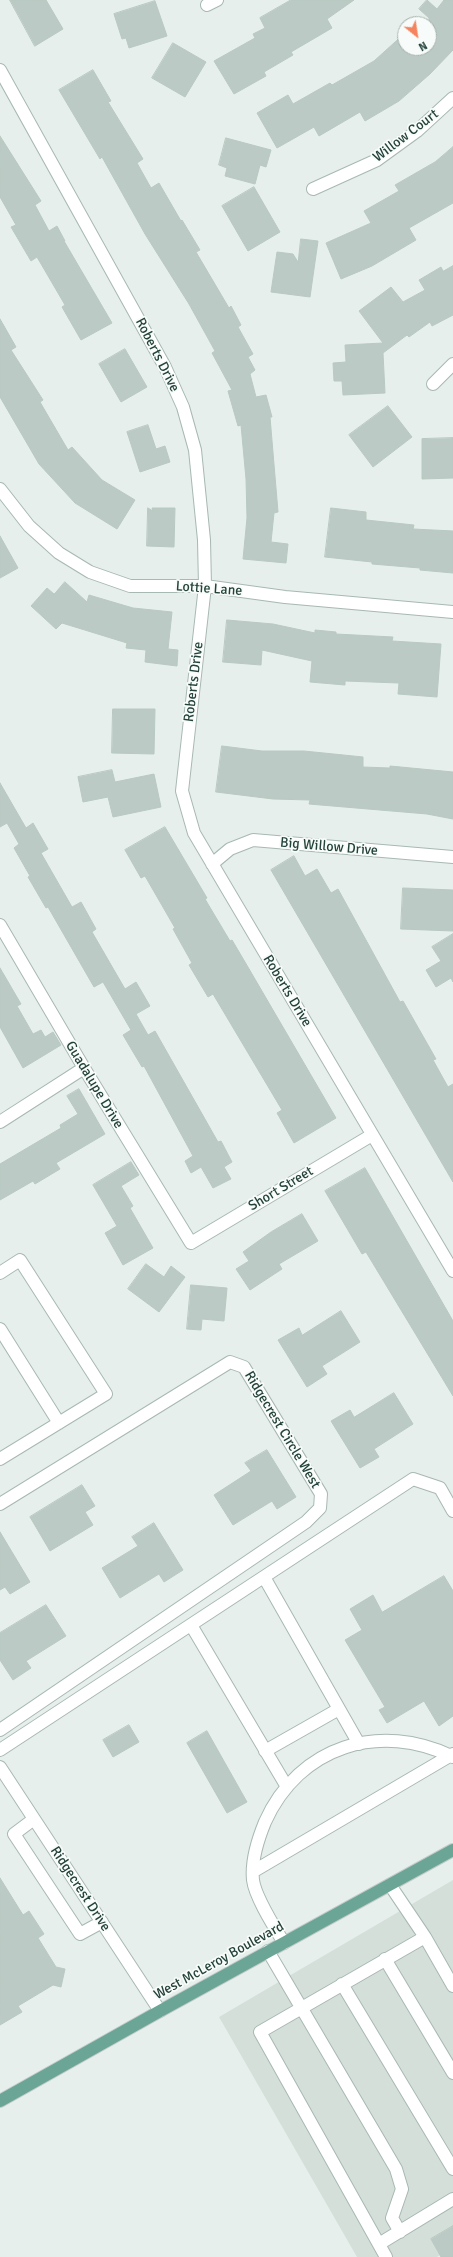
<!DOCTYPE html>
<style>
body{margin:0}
#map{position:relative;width:453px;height:2257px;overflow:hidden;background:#e6efeb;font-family:Signika,sans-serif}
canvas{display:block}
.north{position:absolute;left:397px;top:16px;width:40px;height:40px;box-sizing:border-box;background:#f7fbf9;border:1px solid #a3b1ad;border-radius:50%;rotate:150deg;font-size:11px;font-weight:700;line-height:16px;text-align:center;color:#24423a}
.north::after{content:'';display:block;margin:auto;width:14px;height:18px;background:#f4845f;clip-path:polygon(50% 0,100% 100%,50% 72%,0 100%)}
</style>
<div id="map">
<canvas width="453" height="2257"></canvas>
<div class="north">N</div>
</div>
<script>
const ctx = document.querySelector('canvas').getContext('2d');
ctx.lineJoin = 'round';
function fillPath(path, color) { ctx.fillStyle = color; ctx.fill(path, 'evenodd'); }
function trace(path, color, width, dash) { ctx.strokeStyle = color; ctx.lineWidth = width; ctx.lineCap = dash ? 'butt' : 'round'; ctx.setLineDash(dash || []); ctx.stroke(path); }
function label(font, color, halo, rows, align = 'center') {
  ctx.font = font + ' Signika,sans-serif'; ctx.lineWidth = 3.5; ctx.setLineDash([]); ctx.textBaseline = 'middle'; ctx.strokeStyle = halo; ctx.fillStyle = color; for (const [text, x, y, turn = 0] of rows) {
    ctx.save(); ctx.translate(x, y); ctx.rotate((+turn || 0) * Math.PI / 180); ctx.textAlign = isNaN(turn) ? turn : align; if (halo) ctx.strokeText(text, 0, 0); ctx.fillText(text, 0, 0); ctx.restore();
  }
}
fillPath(new Path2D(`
 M453,1880V2226L431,2239L440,2255L437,2257H357L219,2017Z`), '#d4dfda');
const building = new Path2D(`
 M10,0H46L63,29L35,46Z
 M291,0H354L327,19L332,28L291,52L293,55L264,72L266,76L234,94L214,61L255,38L253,34L265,28L260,18Z
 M427,0L437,9L444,0H453V50L430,74L399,101L365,121L360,112L319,136L314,127L277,148L257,113L288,95L293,104L330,83L332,85L374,61L405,33V48H429V18L419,9Z
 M155,1L167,36L129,48L126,38L122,39L114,14Z
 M173,43L206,62L185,97L152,78Z
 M93,70L111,101L108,102L143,159L137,163L151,188L159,183L181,221L182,220L200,250L196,252L229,308L231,306L241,325L238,327L253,354L248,357L255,370L250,374L256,397L266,395L272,417H270L278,512L274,513L271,542L288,544L286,563L243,559L247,518L246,479L241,425L238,426L228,391L232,390L212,353L215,351L189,304L145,234L102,157L100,159L59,90Z
 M0,136L41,201L35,205L49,231L57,226L65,241H64L112,323L81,340L62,307L65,305L37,257L31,261L11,227L16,225L0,197Z
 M226,138L271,150L266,167L260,165L255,184L225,176L227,168L219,165Z
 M453,147V203L409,228L416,240L372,266L341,279L326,243L371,223L364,211L399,191L395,185L435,162Z
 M254,187L280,232L248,251L222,206Z
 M301,239L318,241L310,297L271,292L277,252L293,254L298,262Z
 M453,266V315L432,326L430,322L409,337L407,335L383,353L385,393L343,395L342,381H334L333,363L346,362L345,345L383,343L359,311L391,287L403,302L425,290L419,280L441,267L443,271Z
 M0,319L16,347L11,350L43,400L40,402L68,450L72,447L102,480L135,500L117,529L75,503L39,464L0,397Z
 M125,349L147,387L121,402L99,364Z
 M388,406L412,437L373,467L349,435Z
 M148,425L156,449L165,446L170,462L140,472L127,432Z
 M453,438V478L422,479V439Z
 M148,508L153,511L152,508H175L174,547L147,546Z
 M331,508L366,512V520L414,525L413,529L453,531V573L420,570V568L372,564V562L325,557Z
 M0,536L18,568L0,578Z
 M65,582L87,602L89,595L133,608L172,612L168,649L178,650L177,666L145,662L146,650L126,648L127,643L62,623L56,629L31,606L47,588L54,594Z
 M227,620L273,624L315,633V630L336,632V634L393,637L392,641L441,644L437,697L398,694L399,683L345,681V685L310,682L312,661L262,650L261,665L223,662Z
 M113,709H155L154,754L112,753Z
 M222,746L262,751H304L363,757V767L390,768V766L453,772V819L427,814L309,804L310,800L273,799L216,792Z
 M112,770L115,782L154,774L161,807L113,817L108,797L83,802L78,777Z
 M0,783L26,828L33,823L48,849L41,853L72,907L81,902L96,929L92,932L125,989L136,982L150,1006L136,1014L148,1035L155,1031L218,1142L221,1141L232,1162L224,1167L231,1179L213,1188L201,1167L191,1173L185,1161L193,1156L144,1066L142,1067L123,1035L131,1030L103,982L94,987L48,907L46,908L28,877L30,876L14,848L19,844L7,823L0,827Z
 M165,827L207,898L205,899L230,941L232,940L245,962L336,1118L294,1143L277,1113L282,1110L213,994L208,997L189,965L192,963L173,929L175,928L145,876L141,878L125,850Z
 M294,856L305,876L317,869L331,893L338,889L400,1002L403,1001L436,1059L433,1060L448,1087L453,1084V1182L271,870Z
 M403,888L453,890V931L401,929Z
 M453,934V982L451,978L436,987L426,970L441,961L432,947Z
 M0,968L21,1004L17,1006L33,1034L41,1030L45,1037L53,1032L61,1045L23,1068L0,1027Z
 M79,1089L105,1134L56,1163L60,1169L35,1184L33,1181L0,1200V1164L61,1128L60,1125L78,1114L67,1096Z
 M131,1162L139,1175L121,1186L133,1206L130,1208L153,1248L123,1265L105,1233L117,1226L93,1185Z
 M365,1168L453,1321V1396L366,1252L362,1254L325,1191Z
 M302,1214L318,1241L279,1264L282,1269L250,1290L236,1269L249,1261L243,1252L271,1232Z
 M146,1264L164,1277L171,1266L185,1277L159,1312L128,1289Z
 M191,1285L227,1288L224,1321L202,1319L201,1330L187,1329Z
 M341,1311L360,1342L322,1366L327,1374L307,1387L278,1340L299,1328L302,1335Z
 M394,1393L413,1424L374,1449L379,1457L360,1468L331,1421L350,1410L354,1417Z
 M267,1450L296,1497L277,1509L272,1501L233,1525L214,1495L251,1471L245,1463Z
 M82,1485L95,1506L85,1512L93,1525L50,1551L30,1517Z
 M154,1523L183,1570L164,1582L159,1574L120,1598L102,1568L138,1546L132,1537Z
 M0,1532L30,1582L10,1594L5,1587L0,1590Z
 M444,1576L453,1591V1716L439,1726L424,1701L387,1723L379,1710L385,1707L345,1640L362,1630L350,1609L373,1595L382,1612Z
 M46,1605L66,1636L26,1661L31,1668L13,1680L0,1660V1633Z
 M129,1725L139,1742L113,1757L103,1740Z
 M207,1731L247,1802L227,1813L187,1743Z
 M0,1878L23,1915L29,1911L44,1934L38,1938L56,1967L65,1969L61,1987L53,1985L18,2006L22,2012L0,2025Z
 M453,2226V2257H441L431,2239Z`);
fillPath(building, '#bbcac4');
trace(building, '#b8c9c2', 1);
const minor = new Path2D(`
 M207,5L217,0
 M0,70L165,367L183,407L195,450L204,540L205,586L182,791L194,833L453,1271
 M313,189L377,160L417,131L453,98
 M433,384L453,364
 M0,489L29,526L59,553L90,572L130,586H205L285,597L453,612
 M212,864L230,849L253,840L453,857
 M0,925L84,1068L191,1243L372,1135
 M0,1122L84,1068
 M0,1273L20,1260L106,1394L0,1459
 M0,1329L59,1423
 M0,1504L230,1362L244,1367L321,1494L320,1508L306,1522L0,1730
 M264,1577L359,1744
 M191,1625L287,1787
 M0,1750L413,1479L440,1488L453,1511
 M265,1751L339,1709
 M0,1767L160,2011
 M34,1819L14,1834L80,1934L102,1922
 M254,1871L453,1754
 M390,1885L425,1937
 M284,1943C275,1928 255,1897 253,1880C251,1861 258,1839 265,1822C299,1746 380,1721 453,1757
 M268,1951L396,2169L402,2189L392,2218L400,2232
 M385,1959L453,2073
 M342,1984L453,2169
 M379,2244L453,2199
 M386,2257L260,2032L425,1937L453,1986`);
const major = new Path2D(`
 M0,2101L160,2011L453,1850`);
trace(minor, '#a8b8b2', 14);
trace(major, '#c2cac8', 14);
trace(minor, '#fff', 12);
trace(major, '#6aa596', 12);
label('14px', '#24423a', '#f7fbf9', [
 ["Willow Court",406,136,-37],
 ["Roberts Drive",157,355,63],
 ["Lottie Lane",209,589,4],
 ["Roberts Drive",194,682,-83],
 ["Big Willow Drive",329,847,5],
 ["Roberts Drive",287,991,59],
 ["Guadalupe Drive",94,1085,59],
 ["Short Street",281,1189,-31],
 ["Ridgecrest Circle West",282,1430,59],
 ["Ridgecrest Drive",80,1889,57],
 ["West McLeroy Boulevard",219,1961,-29]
]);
</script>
